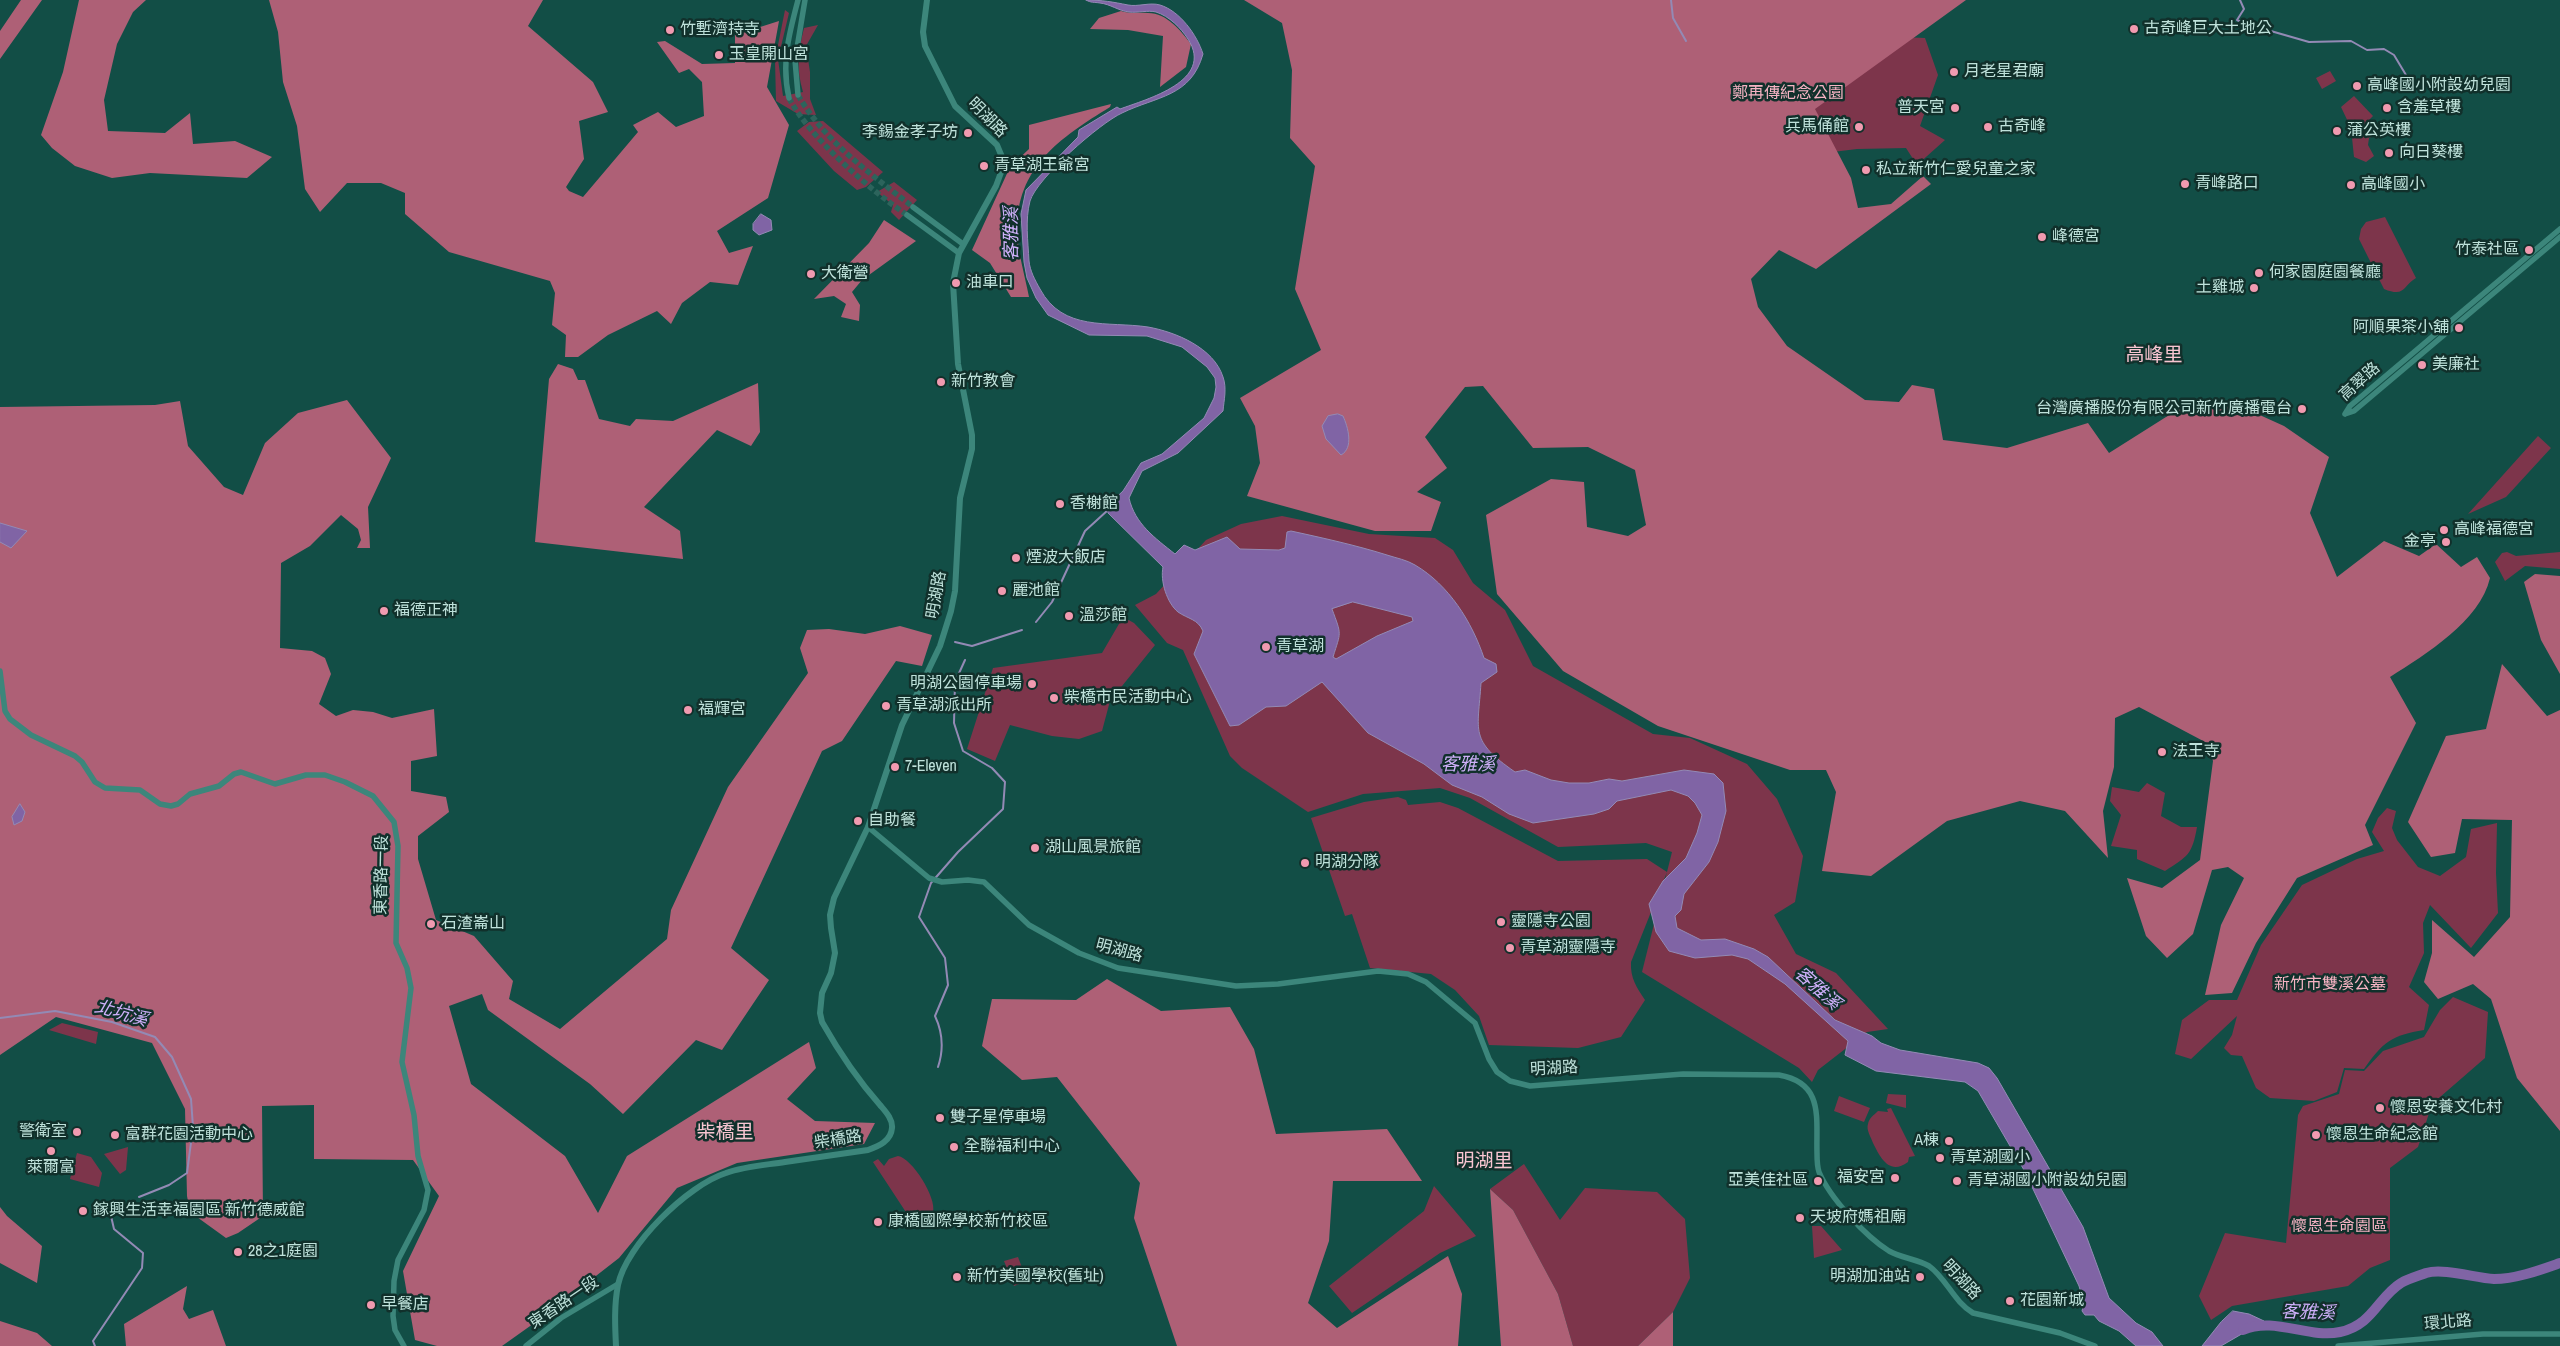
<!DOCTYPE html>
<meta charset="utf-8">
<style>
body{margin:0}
canvas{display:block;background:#124e46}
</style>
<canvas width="2560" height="1346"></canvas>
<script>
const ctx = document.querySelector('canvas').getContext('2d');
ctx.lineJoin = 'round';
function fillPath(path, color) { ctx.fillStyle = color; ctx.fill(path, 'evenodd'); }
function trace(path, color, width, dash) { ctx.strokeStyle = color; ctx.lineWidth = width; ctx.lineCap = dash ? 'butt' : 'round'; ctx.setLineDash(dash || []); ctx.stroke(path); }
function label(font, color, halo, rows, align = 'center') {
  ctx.font = font + ' "Archivo Narrow","Noto Sans TC",sans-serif'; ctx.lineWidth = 5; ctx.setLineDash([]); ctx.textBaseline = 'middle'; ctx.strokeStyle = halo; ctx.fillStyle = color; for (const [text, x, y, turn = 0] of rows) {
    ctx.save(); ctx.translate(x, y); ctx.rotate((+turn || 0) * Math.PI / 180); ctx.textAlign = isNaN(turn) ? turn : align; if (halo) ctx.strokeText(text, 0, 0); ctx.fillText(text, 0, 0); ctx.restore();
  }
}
fillPath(new Path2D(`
 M785,10L789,13L778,59L783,96L803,92C796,68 798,52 804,28L818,25L806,46L810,72V99L816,115L798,114L776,101L775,60Z
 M1778,32L1925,38L1938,75L1920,126L1945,140L1917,165L1906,148L1857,149L1743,163Z
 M2330,71L2336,81L2322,89L2316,78Z
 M2354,96L2373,116L2366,123L2377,135L2369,138L2368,145L2374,156L2366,162L2354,157L2351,128L2341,107Z
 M823,121L883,172L866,187L857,190L834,171L797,131L809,122Z
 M894,182L917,200L899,220L891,212L893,205L877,192Z
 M2385,217L2416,278C2403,285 2406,298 2384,289L2359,239L2361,229L2366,222Z
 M2538,436L2551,448L2506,497L2468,514Z
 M1282,516L1369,534L1435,538L1453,550L1473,583L1505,610L1533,666L1653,734L1690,738L1747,764L1777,799L1803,856L1795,902L1774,915L1796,954L1836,973L1888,1029L1867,1032L1818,1070L1812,1082L1799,1068L1642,972L1672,852L1646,843L1558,847L1470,798L1440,788L1363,794L1308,812L1242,768L1230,756L1183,650L1167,643L1135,605L1156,594L1206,540L1241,524Z
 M2507,552L2516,556L2560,552V569L2525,566L2505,581L2495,562L2502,553Z
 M1123,617L1134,623L1155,645L1110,701L1102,731L1079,739L1052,736L1010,725L995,761L967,749L993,668L1102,653Z
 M2147,783L2165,793L2161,816L2181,827H2197C2192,855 2188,856 2165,871L2137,859V850L2111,846L2121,815L2110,801L2112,787L2139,792Z
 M1398,797L1406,800L1408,805L1440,802L1458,808L1558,861L1647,859L1667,872L1631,962C1630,978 1637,988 1645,1000L1621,1037L1578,1048L1489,1045L1479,1016L1455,990L1431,974L1370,968L1352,914L1345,916L1311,818L1364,802Z
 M2387,808L2396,811L2392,828L2397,840L2418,867L2440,876L2466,857L2471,829L2497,823L2496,873L2498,913L2471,948L2430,905L2423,923L2424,953L2409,987L2429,1005L2424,1030C2392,1035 2383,1042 2364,1069L2344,1068L2337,1092L2314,1101L2270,1098L2256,1088L2242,1056L2231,1055L2224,1048L2232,1035L2237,1016L2191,1059L2175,1054L2182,1020L2209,1000H2237L2261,945L2302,885L2357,859L2384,851L2372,832L2378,818Z
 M2453,997L2488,1012L2485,1058L2432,1104L2418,1147L2390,1168V1260L2370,1268L2348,1286L2232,1306L2211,1320L2199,1296L2225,1233L2286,1243L2298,1115L2303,1106L2339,1094L2345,1070L2364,1071L2383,1051L2424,1037L2440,1010Z
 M62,1023L98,1032L96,1044L49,1030Z
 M1888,1094L1906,1095V1108L1886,1103Z
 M1839,1096L1870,1108L1864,1122L1834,1111Z
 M1891,1108L1915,1156L1909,1157L1908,1162C1889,1176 1880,1157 1873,1143C1871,1137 1866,1130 1868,1124C1869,1118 1874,1115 1878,1111L1888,1112L1887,1109Z
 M128,1147L126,1170L120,1174L104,1154Z
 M77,1153L91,1157L102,1173L99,1187L70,1179Z
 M898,1156C912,1158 937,1198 933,1212L919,1220L922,1226L917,1229L873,1162L878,1159L884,1166L889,1159Z
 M1524,1164L1560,1220L1585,1188L1657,1192L1685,1219L1690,1278L1673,1312L1638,1346H1573L1558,1294L1513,1210L1490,1189Z
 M1434,1186L1476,1236L1440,1253L1352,1313L1329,1286L1424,1211Z
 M1812,1226H1821L1842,1250L1814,1258Z
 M1018,1257L1027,1281L1014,1286L1004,1261Z`), '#7d354b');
fillPath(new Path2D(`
 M21,0H42L0,59V31Z
 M79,0H146L133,12L117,44L104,100L108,131L165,133L190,113L193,144L235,141L272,157L247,178L150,173L112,178L75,166L52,148L41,135L63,72Z
 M269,0H543L528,26L593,82L608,112L579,121L584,159L566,187L569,191L583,197L638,132L633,125L658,112L676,127L704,116L702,82L689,69L679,73L657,42L665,41L702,64L735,63V35L779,21L767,87L789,125L768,198L717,231L729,253L753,246L738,285L710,282L682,303L671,324L657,311L608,335L578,357H565L566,335L552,325L555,293L550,281L449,252L405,214V193L381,183H347L320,212L305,189L297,126L283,82L278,32Z
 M1244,0H1966L1815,109L1851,178L1858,208L1891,204L1923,176L1931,184L1816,269L1779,250L1751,279L1758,307L1787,346L1865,400L1899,402L1912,385L1934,389L1943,440L2007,448L2088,423L2109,453L2185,405L2242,407L2284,426L2329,457L2310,513L2337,577L2384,541L2419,556L2436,544L2461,567L2477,557L2490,578C2480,621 2426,654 2390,677L2416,723L2365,825L2373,845L2297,878L2256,943L2232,993L2205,995L2221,925L2244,878L2228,867L2212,870L2193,934L2167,958L2146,936L2127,878L2162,888L2200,860L2213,761L2207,743L2139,707L2115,718L2114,767L2103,811L2108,858L2065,811L2020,801L1947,821L1871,876L1822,871L1836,792L1826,770H1790L1658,726L1563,671L1497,594L1486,515L1551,479L1584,482L1587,527L1628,536L1646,525L1635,470L1588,447L1533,448L1483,386L1465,387L1425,437L1447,468L1417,492L1441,502L1431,531H1375L1247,496L1260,463L1255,426L1240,398L1321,350L1295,289L1315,166L1290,138L1292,70L1282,23Z
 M1121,11C1131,14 1138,12 1148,13C1167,13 1181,31 1191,44L1186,67L1160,87L1163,36L1128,30L1090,29L1099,18Z
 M1111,104L1110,107C1060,138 1016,167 1017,232C1018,253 1025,276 1029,297H1011L990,263L972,250L1010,167L1029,149V125Z
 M884,220L916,241L862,280L852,292L860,305L859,321L841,317L846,304L834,296L814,299L869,243Z
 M558,364L573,369L578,380H585L599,419L630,426L636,419L673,421L758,383L760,432L751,446L717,430L644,507L680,531L683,559L535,542L549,379Z
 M347,400L391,458L368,507L370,548H357L361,540L358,529L341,515L310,546L281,563L280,648L312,651L325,658L331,674L319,704L336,716L353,710L373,712L392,718L434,709L437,756L411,761V791L446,797L449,812L418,836V859L436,920L474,936L513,981L509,999L560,1029L667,939L671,910L728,787L808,673L800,648L807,630L829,629L865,634L900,626L932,635L922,666L896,661L842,741L822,751L731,948L769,980L722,1050L696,1040L623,1114L590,1084L488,1010L482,994L449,1006L471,1084L565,1156L598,1213L627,1156L809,1042L816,1068L787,1099L815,1121L875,1123L864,1144L737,1163L677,1188L619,1258L547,1314L502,1346H437L415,1340L403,1271L439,1196L413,1160L314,1159V1105L262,1106L263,1216L238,1233L226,1238L190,1212L187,1196L185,1109L152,1043L56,1017L0,1055V407L155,405L180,401L188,446L224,487L243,495L265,443L298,413Z
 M2535,574L2560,576V674L2541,640L2524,582Z
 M2502,664L2547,716L2560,710V1131L2517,1078L2491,999L2473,984L2438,999L2424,982L2432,953V920L2474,957L2510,917L2512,820L2462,819L2455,853L2431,857L2408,822L2446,736L2486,729Z
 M1107,979L1161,1011L1230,1007L1254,1049L1276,1134L1387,1129L1422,1181H1333L1329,1241L1308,1303L1337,1328L1448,1256L1462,1294L1458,1346H1177L1134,1218L1140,1183L1057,1077L1022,1080L982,1046L992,999L1076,1000Z
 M1490,1189L1513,1210L1558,1294L1573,1346H1501Z
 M0,1207L7,1216L42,1246L37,1283L0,1263Z
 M187,1286L183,1309L189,1319L213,1310L226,1346H126L124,1324Z
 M1673,1312V1346H1638Z
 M0,1321L37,1333L52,1346H0Z`), '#ae6076');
const water = new Path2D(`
 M1086,0C1102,0 1113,2 1128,5C1138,7 1150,2 1160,5C1180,11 1197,35 1203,54C1191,97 1157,96 1122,113C1100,123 1037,178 1030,201C1025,220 1028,241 1029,261C1030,271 1035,280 1040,289C1063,332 1108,321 1148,327C1176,332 1214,348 1223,377C1227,388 1224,400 1223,411L1178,453L1142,471L1129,498C1135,524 1155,538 1175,554L1184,545L1195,550L1227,537L1240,549L1279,550L1285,548L1287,532L1291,531C1323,538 1355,545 1387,555C1396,558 1407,560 1415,565C1449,585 1472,622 1484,658L1496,664L1497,672L1481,683C1478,732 1469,740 1515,772L1525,770L1551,780L1569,783H1589L1609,779L1622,781L1684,770L1714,774L1723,783L1726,811L1718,842L1709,862L1684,894L1681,910L1675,916L1677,928L1701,940L1725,939L1754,949L1768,957L1835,1020L1872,1036L1881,1043L1900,1050L1978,1063L1989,1068L1997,1078L2083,1227L2109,1298L2136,1323L2152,1332L2163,1346H2136L2119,1331L2099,1321L2094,1315H2085L2082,1311L2084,1303L2079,1286L2024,1170L1978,1091L1965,1082L1876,1071L1845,1055L1848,1041L1785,984L1748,959L1732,955L1695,958L1669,951L1656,932L1649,904L1663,881L1686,858L1697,833L1702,815L1695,803L1688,796L1671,790L1617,801L1609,809L1594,814L1533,823L1509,814L1482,797L1452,785L1424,764L1368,733L1322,682L1286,706L1266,707L1239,725L1230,726L1194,654L1203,631C1198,619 1188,619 1178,612C1167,603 1160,581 1163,567L1108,513L1107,506L1123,491L1141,463L1162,454L1204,418L1214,398L1216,387L1215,378L1207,367L1182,347L1147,336L1089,335L1048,315L1036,298L1027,278L1024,262L1021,214L1026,190L1078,137L1079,130L1117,107L1120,109C1147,99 1215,81 1188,39C1181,28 1169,16 1156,12C1148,10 1138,13 1129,12C1119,11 1110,4 1100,3C1094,2 1091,3 1086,0ZM1353,602L1412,617L1413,621L1377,636L1336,659L1333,657C1341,631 1342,636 1332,609Z
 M761,214L771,220L772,230L759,235L753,230V224Z
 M1338,414L1343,416C1348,427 1354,448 1341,455L1326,439L1322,426L1328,416Z
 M0,523L27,531L11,548L0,542Z
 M20,804L25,812L22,821L14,825L12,817Z
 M2233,1311L2249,1314L2264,1321L2221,1346H2202L2221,1322Z`);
fillPath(water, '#8064a5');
trace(water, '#938ab5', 1);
trace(new Path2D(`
 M1671,0L1673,18L1686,41
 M2240,0L2244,9L2237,20L2243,23L2309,42L2351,41L2367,50L2384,49L2394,55L2409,80
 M1036,622L1052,602L1085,531L1108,510
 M955,642L972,646L1022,630
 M0,1018L55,1011L112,1022L155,1037L172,1057L191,1099L193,1127L187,1173L169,1185L139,1197
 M938,1067C944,1049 943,1033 935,1016L948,985L945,958L919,917L931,883L958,852L1003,809L1005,782L992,768L963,751L954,723L955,682L965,660
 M95,1346L93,1341L142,1268L143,1253L114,1229L111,1216L128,1207`), '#938ab5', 2);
trace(new Path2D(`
 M2243,1330C2274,1316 2309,1339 2340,1332C2373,1325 2378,1297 2401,1283C2408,1279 2418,1276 2426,1273C2444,1268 2475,1278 2494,1279C2516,1279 2540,1270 2560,1263`), '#8064a5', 10);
trace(new Path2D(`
 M798,95C825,142 871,174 913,207
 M789,98C809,137 870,190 907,215`), '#2c645c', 5.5, [5.5, 3]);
trace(new Path2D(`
 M798,95L795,60L805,0
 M789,98C781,63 789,34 798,0
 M913,207L963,244
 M907,215L959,253
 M2345,414L2350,406L2560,229
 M2345,414L2354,411L2560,237
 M0,671L5,711L10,719L31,735L75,756L82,762L95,782L105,788L140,790L160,804L171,806L178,804L190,794L219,786L234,774L241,772L275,784L306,775H325L345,782L373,796L394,822L398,846L396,943L407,968L411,988L402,1062L414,1115L418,1156L428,1190L424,1210L398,1260L394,1281L393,1316L395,1330L404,1346
 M868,827L929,878L942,882L968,880L984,882L1029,925L1079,953L1118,968L1236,986L1278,984L1378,971L1408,974L1426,982L1475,1023L1489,1059L1497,1072L1510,1081L1530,1086L1683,1074L1779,1075C1824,1083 1816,1117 1817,1153C1817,1159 1817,1166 1819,1172C1830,1198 1865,1236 1889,1251C1901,1258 1917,1259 1929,1266C1946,1278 1954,1302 1973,1313L2060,1333L2095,1346
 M526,1346L561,1318L618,1284
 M2338,1346L2483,1334H2560`), '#3c867b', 5.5);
trace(new Path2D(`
 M616,1346C615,1326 614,1305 618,1285C626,1245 688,1185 726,1173C745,1166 766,1165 785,1162C813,1158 841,1154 868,1150C879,1146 891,1141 892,1128C893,1119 885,1111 880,1105C857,1079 839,1052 822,1022L820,1013L822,993L831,973L835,953L831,928L830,915L834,898L868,827L902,725L940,646L951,611L955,591L960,498L972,449V435L958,364L953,283L959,253L996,186L1003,167L1002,157L997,145L955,106L925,46L923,32L927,0`), '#3c867b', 6);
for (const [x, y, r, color] of [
 [2134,29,5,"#f19ab0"],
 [670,30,5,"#f19ab0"],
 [719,55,5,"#f19ab0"],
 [1954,72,5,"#f19ab0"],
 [2357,86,5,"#f19ab0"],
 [1955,108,5,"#f19ab0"],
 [2387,108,5,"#f19ab0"],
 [1859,127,5,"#f19ab0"],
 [1988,127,5,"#f19ab0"],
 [2337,131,5,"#f19ab0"],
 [968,133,5,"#f19ab0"],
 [2389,153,5,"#f19ab0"],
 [984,166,5,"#f19ab0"],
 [1866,170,5,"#f19ab0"],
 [2185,184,5,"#f19ab0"],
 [2351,185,5,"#f19ab0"],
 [2042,237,5,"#f19ab0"],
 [2529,250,5,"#f19ab0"],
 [2259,273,5,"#f19ab0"],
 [811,274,5,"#f19ab0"],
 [956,283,5,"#f19ab0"],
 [2254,288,5,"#f19ab0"],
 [2459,328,5,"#f19ab0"],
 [2422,365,5,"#f19ab0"],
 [941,382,5,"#f19ab0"],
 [2302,409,5,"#f19ab0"],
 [1060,504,5,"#f19ab0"],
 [2444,530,5,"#f19ab0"],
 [2446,542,5,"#f19ab0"],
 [1016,558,5,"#f19ab0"],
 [1002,591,5,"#f19ab0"],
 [384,611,5,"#f19ab0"],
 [1069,616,5,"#f19ab0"],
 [1266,647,5,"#f19ab0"],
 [1032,684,5,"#f19ab0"],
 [1054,698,5,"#f19ab0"],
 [886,706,5,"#f19ab0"],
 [688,710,5,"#f19ab0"],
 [2162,752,5,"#f19ab0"],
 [895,767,5,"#f19ab0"],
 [858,821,5,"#f19ab0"],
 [1035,848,5,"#f19ab0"],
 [1305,863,5,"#f19ab0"],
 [1501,922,5,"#f19ab0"],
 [431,924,5,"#f19ab0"],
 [1510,948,5,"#f19ab0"],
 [2380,1108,5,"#f19ab0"],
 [940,1118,5,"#f19ab0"],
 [77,1132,5,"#f19ab0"],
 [115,1135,5,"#f19ab0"],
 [2316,1135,5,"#f19ab0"],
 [1949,1141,5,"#f19ab0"],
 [954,1147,5,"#f19ab0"],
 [51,1151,5,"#f19ab0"],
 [1940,1158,5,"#f19ab0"],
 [1895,1178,5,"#f19ab0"],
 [1818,1181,5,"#f19ab0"],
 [1957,1181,5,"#f19ab0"],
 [83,1211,5,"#f19ab0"],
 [1800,1218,5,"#f19ab0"],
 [878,1222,5,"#f19ab0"],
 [238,1252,5,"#f19ab0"],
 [957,1277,5,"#f19ab0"],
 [1920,1277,5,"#f19ab0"],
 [2010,1301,5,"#f19ab0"],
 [371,1305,5,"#f19ab0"]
]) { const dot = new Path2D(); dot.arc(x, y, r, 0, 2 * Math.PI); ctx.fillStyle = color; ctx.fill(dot); trace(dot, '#11302b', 2); }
label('16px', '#bfe2db', '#11302b', [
 ["古奇峰巨大土地公",2144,29],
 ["竹塹濟持寺",680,30],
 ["玉皇開山宮",729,55],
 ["月老星君廟",1964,72],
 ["高峰國小附設幼兒園",2367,86],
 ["普天宮",1945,108,"right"],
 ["含羞草樓",2397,108],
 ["兵馬俑館",1849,127,"right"],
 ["古奇峰",1998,127],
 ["蒲公英樓",2347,131],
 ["李錫金孝子坊",958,133,"right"],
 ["向日葵樓",2399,153],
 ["青草湖王爺宮",994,166],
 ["私立新竹仁愛兒童之家",1876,170],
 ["青峰路口",2195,184],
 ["高峰國小",2361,185],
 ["峰德宮",2052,237],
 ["竹泰社區",2519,250,"right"],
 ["何家園庭園餐廳",2269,273],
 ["大衛營",821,274],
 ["油車口",966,283],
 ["土雞城",2244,288,"right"],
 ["阿順果茶小舖",2449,328,"right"],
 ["美廉社",2432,365],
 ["新竹教會",951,382],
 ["台灣廣播股份有限公司新竹廣播電台",2292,409,"right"],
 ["香榭館",1070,504],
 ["高峰福德宮",2454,530],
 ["金亭",2436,542,"right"],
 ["煙波大飯店",1026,558],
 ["麗池館",1012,591],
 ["福德正神",394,611],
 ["溫莎館",1079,616],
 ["青草湖",1276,647],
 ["明湖公園停車場",1022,684,"right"],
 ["柴橋市民活動中心",1064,698],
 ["青草湖派出所",896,706],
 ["福輝宮",698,710],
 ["法王寺",2172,752],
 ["7-Eleven",905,767],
 ["自助餐",868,821],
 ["湖山風景旅館",1045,848],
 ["明湖分隊",1315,863],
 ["靈隱寺公園",1511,922],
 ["石渣崙山",441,924],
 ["青草湖靈隱寺",1520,948],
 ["懷恩安養文化村",2390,1108],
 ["雙子星停車場",950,1118],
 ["警衛室",67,1132,"right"],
 ["富群花園活動中心",125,1135],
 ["懷恩生命紀念館",2326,1135],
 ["A棟",1939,1141,"right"],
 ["全聯福利中心",964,1147],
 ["青草湖國小",1950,1158],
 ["萊爾富",51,1168,"center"],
 ["福安宮",1885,1178,"right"],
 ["亞美佳社區",1808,1181,"right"],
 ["青草湖國小附設幼兒園",1967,1181],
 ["鎵興生活幸福園區 新竹德威館",93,1211],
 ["天坡府媽祖廟",1810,1218],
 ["康橋國際學校新竹校區",888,1222],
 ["28之1庭園",248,1252],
 ["新竹美國學校(舊址)",967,1277],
 ["明湖加油站",1910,1277,"right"],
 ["花園新城",2020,1301],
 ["早餐店",381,1305]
], 'left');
label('16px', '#f6b3c3', '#11302b', [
 ["鄭再傳紀念公園",1788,94],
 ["新竹市雙溪公墓",2330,985],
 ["懷恩生命園區",2339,1227]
]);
label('16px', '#bfe2db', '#11302b', [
 ["明湖路",987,118,45],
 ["高翠路",2360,382,-42],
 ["明湖路",937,595,-80],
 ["東香路一段",382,875,-89],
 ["明湖路",1119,951,15],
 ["明湖路",1554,1069,-3],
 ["柴橋路",838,1140,-9],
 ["明湖路",1961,1280,47],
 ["東香路一段",564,1303,-34],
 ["環北路",2448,1323,-5]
]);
label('italic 18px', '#cfb0fa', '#11302b', [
 ["客雅溪",1012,234,-90],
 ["客雅溪",1468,765],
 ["客雅溪",1817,989,42],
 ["北坑溪",121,1014,16],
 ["客雅溪",2308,1313,2]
]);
label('19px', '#f8c5d1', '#11302b', [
 ["高峰里",2154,356],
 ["柴橋里",725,1133],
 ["明湖里",1484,1162]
]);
</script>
